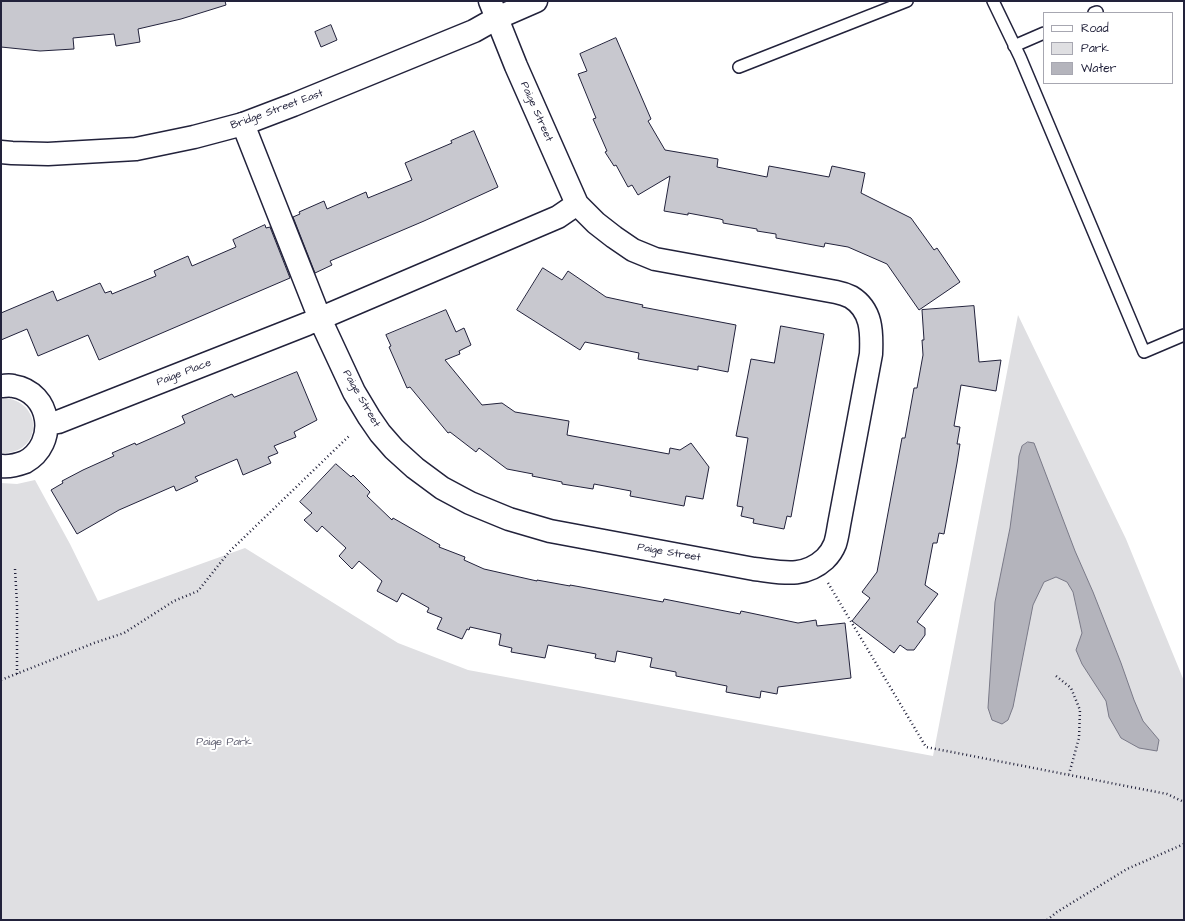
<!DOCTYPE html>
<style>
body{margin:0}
#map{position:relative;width:1185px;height:921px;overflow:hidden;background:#fff;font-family:"Architects Daughter",sans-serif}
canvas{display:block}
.frame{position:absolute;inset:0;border:2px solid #22223b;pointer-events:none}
.legend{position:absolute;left:1043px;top:12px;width:130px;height:72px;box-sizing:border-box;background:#fff;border:1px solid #a7a7b1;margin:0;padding:5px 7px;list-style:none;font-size:12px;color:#22223b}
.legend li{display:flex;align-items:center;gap:8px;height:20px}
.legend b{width:20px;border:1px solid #a7a7b1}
</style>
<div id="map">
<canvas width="1185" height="921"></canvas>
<div class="frame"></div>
<ul class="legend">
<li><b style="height:5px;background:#fff"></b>Road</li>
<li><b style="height:11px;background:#dfdfe2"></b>Park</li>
<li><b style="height:11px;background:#b4b4bc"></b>Water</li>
</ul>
</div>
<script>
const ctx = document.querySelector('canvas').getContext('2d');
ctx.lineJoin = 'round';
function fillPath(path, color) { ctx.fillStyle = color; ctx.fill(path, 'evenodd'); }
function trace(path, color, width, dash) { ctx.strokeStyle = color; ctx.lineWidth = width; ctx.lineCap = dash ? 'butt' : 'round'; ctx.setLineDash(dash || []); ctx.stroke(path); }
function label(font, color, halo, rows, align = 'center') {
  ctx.font = font + ' "Architects Daughter",sans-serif'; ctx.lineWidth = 4; ctx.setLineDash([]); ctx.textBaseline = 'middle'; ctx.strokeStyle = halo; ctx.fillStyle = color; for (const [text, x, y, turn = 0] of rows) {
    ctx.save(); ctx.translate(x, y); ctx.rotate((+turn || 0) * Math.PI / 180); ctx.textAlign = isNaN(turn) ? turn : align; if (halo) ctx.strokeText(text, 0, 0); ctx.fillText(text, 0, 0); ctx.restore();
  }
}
fillPath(new Path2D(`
 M1018,315L1126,539L1184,681V920H1V483L17,484L35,480L70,544L98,601L245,548L398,643L468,670L933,756Z
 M6,398C45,404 41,455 1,453V399Z`), '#dfdfe2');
const water = new Path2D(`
 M1028,442L1034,443L1075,551L1093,592L1121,663L1134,700L1143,721L1159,740L1157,751L1139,748L1121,738L1109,717L1106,701L1082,664L1076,650L1082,633L1073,592L1067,582L1056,577L1044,582L1033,605L1013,707L1008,720L1002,724L992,720L988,708L995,602L1010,528L1018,468L1019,456L1022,446Z`);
fillPath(water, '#b4b4bc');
trace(water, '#7a7a88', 1);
const building = new Path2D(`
 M1,1H225L226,5L181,19L138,29L140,42L116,46L114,34L73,38L74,49L40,51L1,47Z
 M331,25L337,40L321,47L315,32Z
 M616,38L651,119L648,121L665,150L718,159L717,167L767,177L769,166L829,177L832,166L865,173L861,193L911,218L934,250L937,248L960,282L919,310L887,264L848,247L825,243L824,247L776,238V234L757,231V229L723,223V220L720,219L688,213V215L664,211L670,176L638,195L632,185L628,187L616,165L614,166L605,152L607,151L593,119L596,118L578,74L587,71L580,54Z
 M474,131L498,187L424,221L330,261L332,265L315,273L293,217L300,214L299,212L324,201L327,209L366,192L368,198L412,180L405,163L452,143L451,141Z
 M265,225L266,228L270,227L290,278L99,360L88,335L38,356L27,329L1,340V313L53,291L57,301L100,283L105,293L111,291L112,294L156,276L154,271L188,256L192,266L236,247L233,240Z
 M543,268L562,280L568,271L606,297L643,305L642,307L736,325L728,372L698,366V370L638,359L639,353L585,342L580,350L517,310Z
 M974,306L979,362L1001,360L996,391L961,385L954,426L960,427L957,444H960L957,463L944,534L939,533L937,543H933L925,585L938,594L917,622L925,628V635L914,650H907L900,645L894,653L852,621L870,598L862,592L877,572L902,438H905L914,388H917L923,355L922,340H924L922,310Z
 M446,310L456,332L464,328L471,345L459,351L460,354L445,360L482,405L502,403L515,412L569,421L567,435L669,454L670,448L680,450L691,443L709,467L703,499L686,496L684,506L630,496L631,491L594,484L593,489L562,484V482L532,476L533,474L507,469L479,448L476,452L450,432L448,433L410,387L407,388L389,347L391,346L386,335Z
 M781,326L824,334L791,517L787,516L784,529L753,523L754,519L741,516L743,507L737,506L748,438L736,436L751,359L774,363Z
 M297,372L317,420L294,432L296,437L274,446L278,453L268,457L271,463L243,475L237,459L195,477L198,481L176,491L174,486L119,510L77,534L51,490L63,483L62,481L83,470L114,456L112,453L135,443L136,445L179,426L185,423L182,416L232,394L234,397Z
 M336,464L351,477L353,475L370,492L367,496L392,520L393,518L440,545L439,547L465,557L464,560L484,569L537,581V580L570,586V585L663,602L664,599L740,614L741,611L798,623L816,620L817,626L845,623L851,678L778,687L777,694L761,691L760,698L726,692L727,686L676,676V672L650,667L652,658L617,651L615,662L595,658L596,654L548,645L545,658L511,652L512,648L499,645L501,634L470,627L469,630L467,629L462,639L437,629L442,618L427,612L429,608L402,593L397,602L377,591L382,581L359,561L352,569L339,556L346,548L322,526L317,532L304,520L312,513L300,502Z`);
fillPath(building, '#c8c8cf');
trace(building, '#22223b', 1);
const lane = new Path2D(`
 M993,1L1020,57L1144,352L1184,335
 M1094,13L1097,12
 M1014,46L1044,33
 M739,67L907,1`);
const street = new Path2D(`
 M243,124L320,319L354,392L369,417L380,433L394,449L415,468L442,488L470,503L509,519L550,531L754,569C781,572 803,579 825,559C829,555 833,549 835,544C837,538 838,531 839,525L871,354C872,332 872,310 851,297C847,295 841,293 836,292L655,259L633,250L614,237L596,223L577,204L516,66L490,1
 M1,386C5,386 9,385 13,386C52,392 58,444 25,462C17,465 9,467 1,466
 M47,424L58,422L307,324L558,217L577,204`);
const secondary = new Path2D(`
 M1,152L12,153L48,154L136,149L194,137L243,124L293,105L474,31L497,18L536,1`);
trace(lane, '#22223b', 14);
trace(street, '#22223b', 25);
trace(secondary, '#22223b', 25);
trace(new Path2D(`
 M15,569L17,604V674
 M828,583L926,747L1167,794L1184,802
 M1056,676L1071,688L1080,710L1079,738L1069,774
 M1,680L94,643L124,633L174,601L198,591L229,552L350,435
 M1047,920L1057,912L1127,869L1184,844`), '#22223b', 2.5, [1, 3]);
trace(lane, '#fff', 11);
trace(street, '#fff', 22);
trace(secondary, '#fff', 22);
label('11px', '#22223b', '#fff', [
 ["Bridge Street East",277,110,-20],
 ["Paige Street",536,112,66],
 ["Paige Place",184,373,-21],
 ["Paige Street",361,399,60],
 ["Paige Street",669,553,10]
]);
label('11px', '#5b5b6d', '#fff', [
 ["Paige Park",224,743]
]);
</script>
